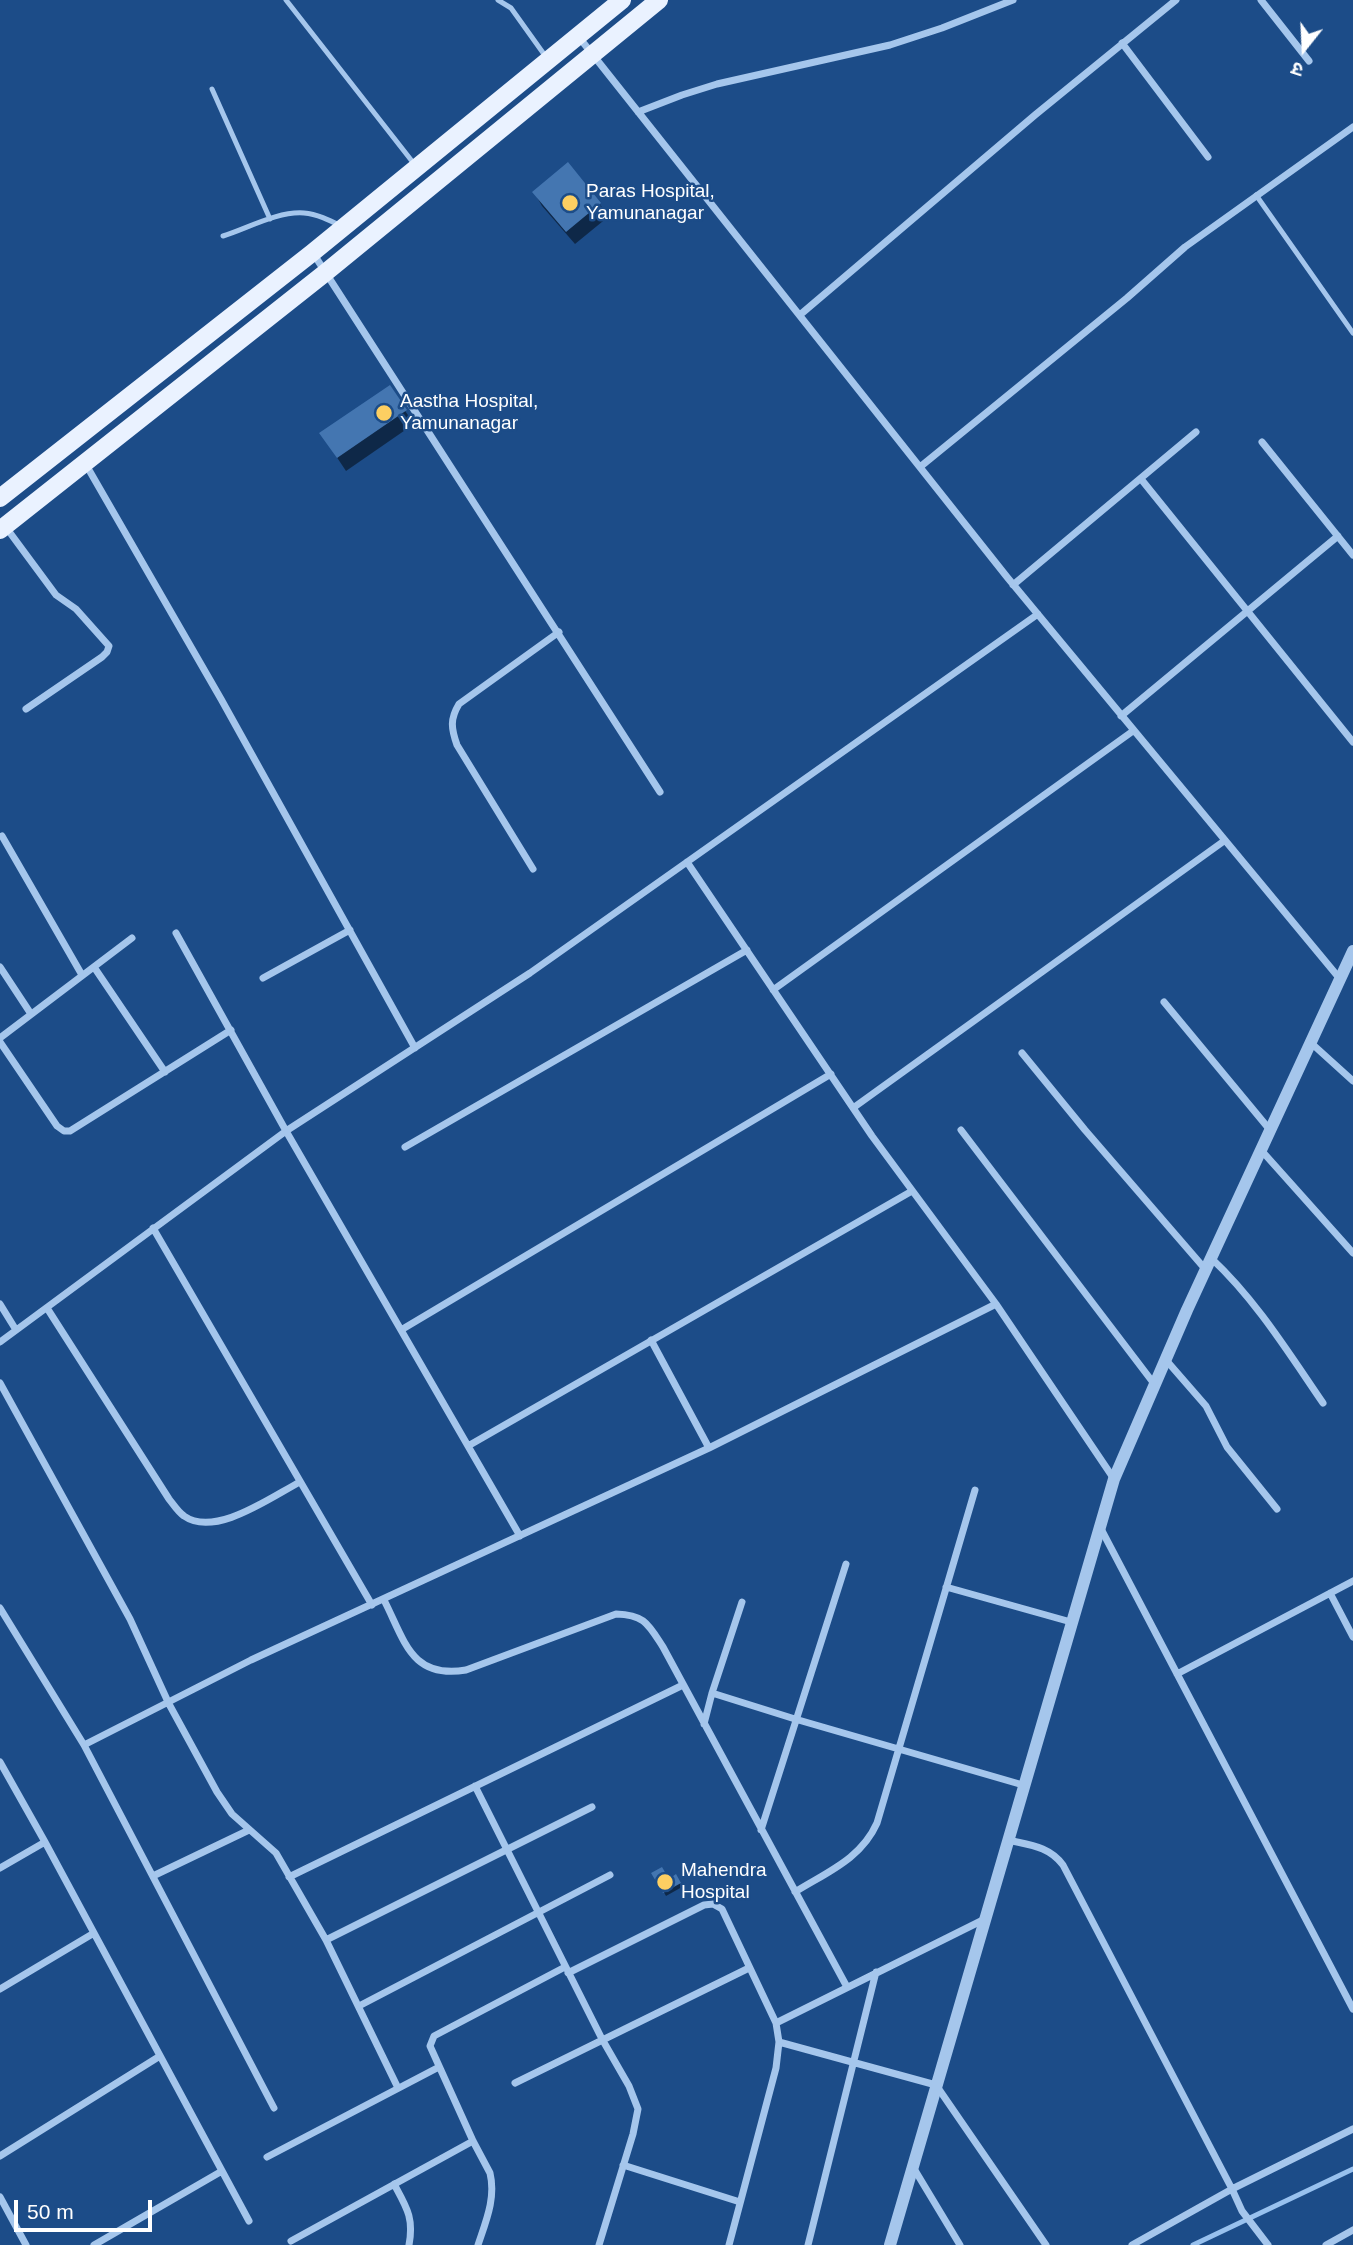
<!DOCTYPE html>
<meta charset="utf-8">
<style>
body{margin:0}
#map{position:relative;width:1353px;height:2245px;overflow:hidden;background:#1c4c88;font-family:Arial,"Noto Sans Devanagari",sans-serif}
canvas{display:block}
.north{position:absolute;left:1269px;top:14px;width:70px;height:70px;-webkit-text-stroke:5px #1c4c88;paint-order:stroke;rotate:198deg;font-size:19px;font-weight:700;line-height:28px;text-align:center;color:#fff}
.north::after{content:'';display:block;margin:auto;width:24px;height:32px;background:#fff;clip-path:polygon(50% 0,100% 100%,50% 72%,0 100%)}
.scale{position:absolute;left:14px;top:2200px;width:138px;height:32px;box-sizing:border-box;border:4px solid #fff;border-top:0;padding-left:9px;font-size:21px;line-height:24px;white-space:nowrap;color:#fff;-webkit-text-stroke:5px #1c4c88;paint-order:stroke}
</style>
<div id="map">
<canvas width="1353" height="2245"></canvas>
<div class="north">उ</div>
<div class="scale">50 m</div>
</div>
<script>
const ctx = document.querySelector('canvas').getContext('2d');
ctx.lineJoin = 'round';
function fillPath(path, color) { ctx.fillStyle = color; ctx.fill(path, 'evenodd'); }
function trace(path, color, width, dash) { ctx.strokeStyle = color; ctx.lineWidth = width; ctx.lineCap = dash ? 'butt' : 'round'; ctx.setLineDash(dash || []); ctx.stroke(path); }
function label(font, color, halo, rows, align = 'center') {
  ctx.font = font + ' Arial,sans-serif'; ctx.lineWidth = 5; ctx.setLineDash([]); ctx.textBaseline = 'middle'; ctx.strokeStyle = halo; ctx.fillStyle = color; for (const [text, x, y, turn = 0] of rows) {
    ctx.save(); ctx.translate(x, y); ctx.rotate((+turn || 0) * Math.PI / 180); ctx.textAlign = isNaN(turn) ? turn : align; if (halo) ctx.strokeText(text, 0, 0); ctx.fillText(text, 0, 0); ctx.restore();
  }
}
fillPath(new Path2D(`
 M534,192L600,204L608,217L575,244L542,206Z
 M389,387L414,424L346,471L330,447Z
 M654,1874L668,1881L676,1877L682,1887L666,1896Z`), '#0007');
trace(new Path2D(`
 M1193,2245L1353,2169`), '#98c1ee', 5);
fillPath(new Path2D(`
 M568,162L601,203L566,232L532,192Z
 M390,385L407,410L337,458L319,433Z
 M662,1867L669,1879L676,1874L681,1883L663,1893L651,1873Z`), '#4476b1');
trace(new Path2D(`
 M286,0L415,165
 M498,0L511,8L546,57
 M212,89L270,219
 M1256,195L1353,333
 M223,236C248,228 278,211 304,213C317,214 329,220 341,226`), '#a5c6ec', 5);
trace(new Path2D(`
 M1261,0L1309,61
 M578,36L1007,577L1340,979
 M1122,43L1208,157
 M638,112L682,95L717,84L890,45L942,28L1013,0
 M313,253L660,792
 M801,314L1035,115L1176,0
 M1262,442L1353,555
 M85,463L221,699L415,1048
 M920,467L1127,298L1185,247L1353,127
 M1141,479L1353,742
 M5,526L56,595L76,609L109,646L107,652L102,657L26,709
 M1013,585L1196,432
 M1121,716L1338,536
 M2,836L82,975
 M687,862L872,1136L996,1304L1114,1479
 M533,869L457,745C451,728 450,719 459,704L559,632
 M176,933L286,1131L520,1536
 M0,967L31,1014
 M94,967L165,1072
 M263,978L350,930
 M773,990L1133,731
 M1164,1002L1270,1130
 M0,1038L132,938
 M0,1042L57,1126L64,1131H70L231,1030
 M1310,1042L1353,1081
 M1022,1053L1085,1130L1206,1270
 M853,1108L1224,841
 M961,1130L1155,1385
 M405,1147L747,950
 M1261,1150L1353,1253
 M153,1228L372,1605
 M1211,1258C1256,1300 1288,1352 1323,1403
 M0,1304L16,1330
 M47,1308L169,1499C173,1504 178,1512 184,1516C215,1538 271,1497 300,1482
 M401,1330L831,1074
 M651,1340L709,1448
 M0,1342L286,1131L530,973L1038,614
 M1166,1360L1206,1406L1227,1447L1277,1509
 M0,1383L130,1619L169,1704L217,1792L232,1814L276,1853L326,1940L398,2088
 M468,1446L912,1191
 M1100,1527L1353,2009
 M946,1587L1071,1622
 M1330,1593L1353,1637
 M384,1600C405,1641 411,1679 466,1670L616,1614C645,1615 648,1624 663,1647L847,1987
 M0,1608L84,1745L274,2108
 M1177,1674L1353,1581
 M712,1693L795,1719L1023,1785
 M704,1724L712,1693L742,1602
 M84,1745L251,1660L709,1448L996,1304
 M0,1762L45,1842L249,2221
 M475,1786L602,2039L629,2086L638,2109L633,2134L599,2245
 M761,1830L846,1564
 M1008,1840C1029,1845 1049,1846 1063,1865L1232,2189L1242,2211L1268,2245
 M0,1868L45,1842
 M153,1876L249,1830
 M289,1877L683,1685
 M795,1892C827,1872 861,1859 877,1823L975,1490
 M326,1940L592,1807
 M568,1973L704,1905L713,1904L722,1909L776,2023L779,2042L776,2068L729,2245
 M0,1989L94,1933
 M359,2006L610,1875
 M776,2023L985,1919
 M779,2042L936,2085L1046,2245
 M515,2083L749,1968
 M0,2156L160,2056
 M267,2157L439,2067
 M623,2165L740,2202
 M913,2167L960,2245
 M394,2184C407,2208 414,2218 409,2245
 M0,2197L26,2245
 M291,2241L473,2141
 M94,2245L222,2171
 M478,2245C486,2221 496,2198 490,2173L473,2141L430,2046L434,2036L565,1967
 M808,2245L876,1972
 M1132,2245L1232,2189L1353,2129
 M1326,2245L1353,2230`), '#a5c6ec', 7);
trace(new Path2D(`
 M890,2245L1114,1479L1187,1310L1353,951`), '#a5c6ec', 12);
trace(new Path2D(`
 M0,498L312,253L622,0
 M0,530L325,273L659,0`), '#eaf2ff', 18);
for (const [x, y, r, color] of [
 [570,203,9,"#fdcf62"],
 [384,413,9,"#fdcf62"],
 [665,1882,9,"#fdcf62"]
]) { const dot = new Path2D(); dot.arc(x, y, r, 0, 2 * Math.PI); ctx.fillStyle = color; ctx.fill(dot); trace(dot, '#1c4c88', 2.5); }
label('19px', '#fff', '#1c4c88', [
 ["Paras Hospital,",586,192],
 ["Yamunanagar",586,214],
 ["Aastha Hospital,",400,402],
 ["Yamunanagar",400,424],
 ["Mahendra",681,1871],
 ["Hospital",681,1893]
], 'left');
</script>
